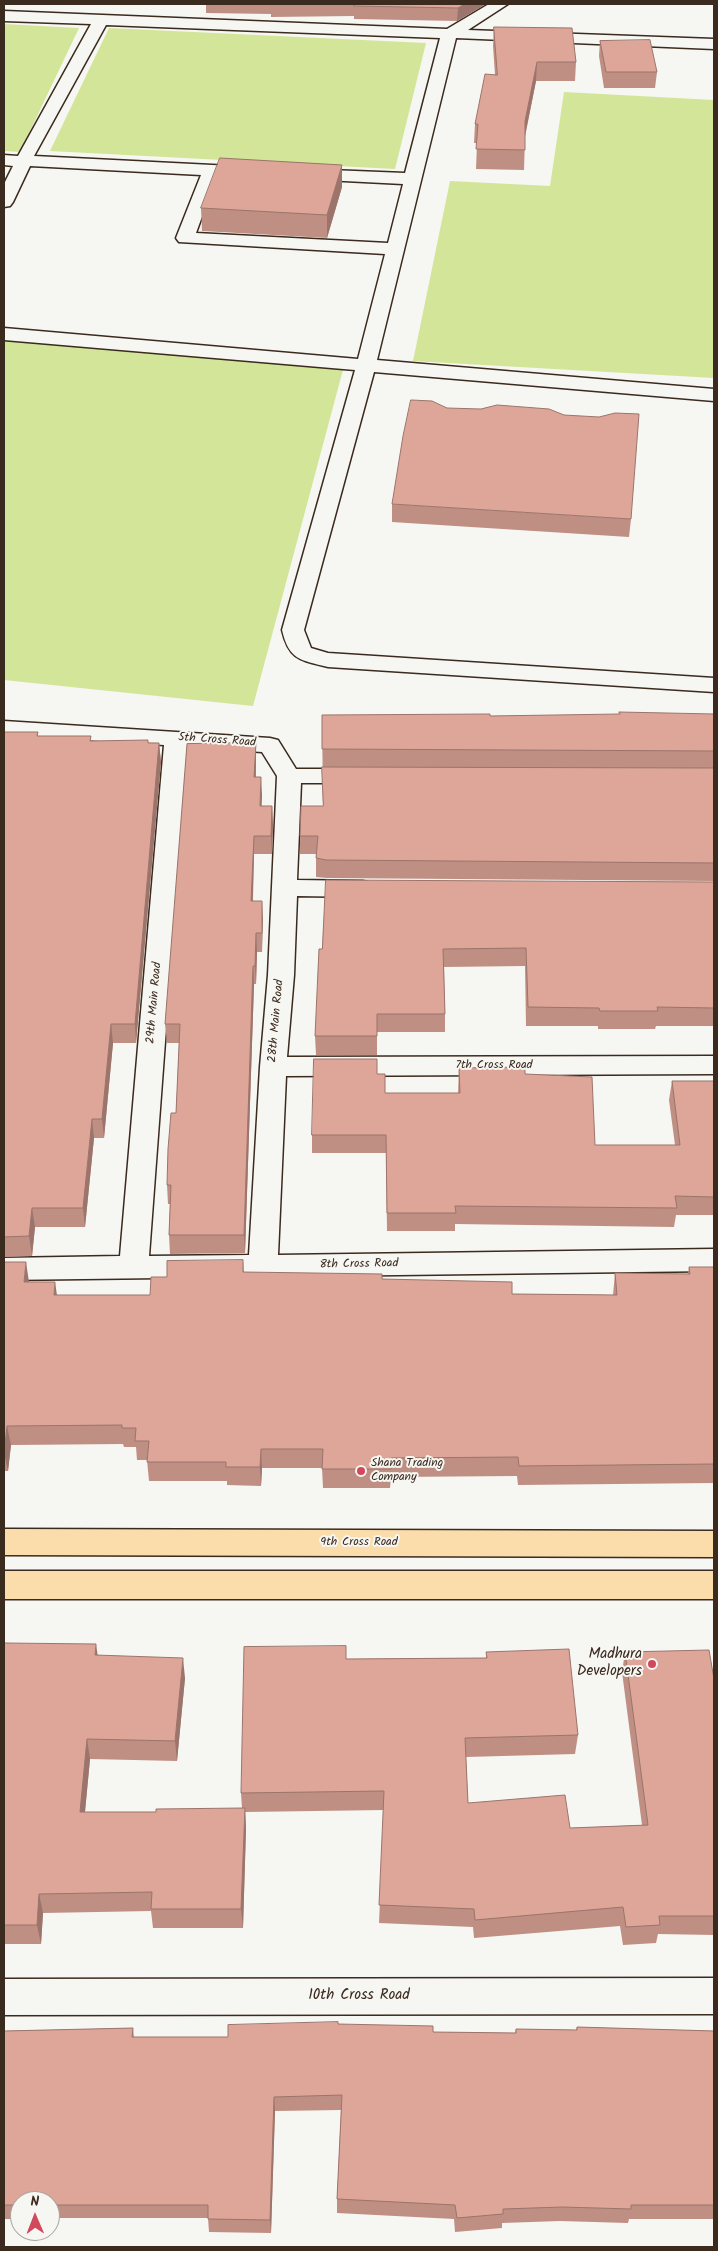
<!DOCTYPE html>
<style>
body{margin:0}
#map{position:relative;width:718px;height:2251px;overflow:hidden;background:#f6f6f2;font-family:Kalam,sans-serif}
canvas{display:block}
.frame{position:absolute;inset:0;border:5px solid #3b2a1e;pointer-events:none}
.north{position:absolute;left:10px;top:2191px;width:50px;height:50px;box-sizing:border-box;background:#f6f6f2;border:1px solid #aba49d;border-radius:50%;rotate:359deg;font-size:14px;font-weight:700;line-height:20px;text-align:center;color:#3b2a1e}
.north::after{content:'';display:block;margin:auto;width:18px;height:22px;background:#d1495b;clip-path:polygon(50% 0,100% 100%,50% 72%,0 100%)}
</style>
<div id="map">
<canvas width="718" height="2251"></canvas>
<div class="frame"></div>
<div class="north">N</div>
</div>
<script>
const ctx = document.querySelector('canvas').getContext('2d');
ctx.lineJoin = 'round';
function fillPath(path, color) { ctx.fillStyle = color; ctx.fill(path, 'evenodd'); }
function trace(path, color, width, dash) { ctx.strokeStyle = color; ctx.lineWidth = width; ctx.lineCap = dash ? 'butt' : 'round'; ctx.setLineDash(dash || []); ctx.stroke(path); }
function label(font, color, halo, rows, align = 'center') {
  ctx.font = font + ' Kalam,sans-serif'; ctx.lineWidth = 4; ctx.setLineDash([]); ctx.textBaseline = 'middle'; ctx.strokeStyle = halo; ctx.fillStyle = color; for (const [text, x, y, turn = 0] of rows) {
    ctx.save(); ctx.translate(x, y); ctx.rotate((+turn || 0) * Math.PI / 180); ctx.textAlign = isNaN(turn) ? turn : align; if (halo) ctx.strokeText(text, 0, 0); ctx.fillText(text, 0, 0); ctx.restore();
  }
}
fillPath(new Path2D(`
 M4,24L79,28L20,152L4,151Z
 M109,28L426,43L395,169L50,151Z
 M564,92L714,100V378L413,361L450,181L550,186Z
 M4,338L344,366L253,706L4,680Z`), '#d3e599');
const minor = new Path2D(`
 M489,4H508L468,30L714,39V49L456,38L377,360L714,389V401L374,372L304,630L311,648L328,653L714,678V692L328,667C300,660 289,660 282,630L355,370L4,340V328L358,359L385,254L179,242L176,238L201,175L30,166L13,202L10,206L4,207V184L13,166L4,165V155L18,156L91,24L4,21V11L447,29ZM106,25L440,38L405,173L305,169L299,170L296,174L299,178L305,179L403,184L388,243L196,233L217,175L258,176L261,172L258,168L252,167L34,156Z
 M4,721L270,738L278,740L296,769H360L368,771L372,776L368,781L360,783H301L297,880L363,881L372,883L375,889L372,895L363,897L297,896L294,975L287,1057L714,1056V1074L286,1076L278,1255L714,1249V1271L4,1280V1258L120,1256L164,745L4,735ZM187,747L262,752L277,776L268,975L260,1067L249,1255L149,1256Z
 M714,1978V2014L4,2015V1979Z`);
const major = new Path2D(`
 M4,1529L714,1531V1557L4,1555Z
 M4,1571H714V1599H4Z`);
trace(minor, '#3b2a1e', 3);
trace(major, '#3b2a1e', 3);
fillPath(minor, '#f6f6f2');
fillPath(major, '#faddab');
fillPath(new Path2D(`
 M206,4H486L457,21L354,19V16L271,17V14L206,13Z
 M494,27L576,62L575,81H536L525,137L524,170L476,169L477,143H474L475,124L495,75L493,46Z
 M600,41L657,72L655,88H604L599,56Z
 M342,165V187L327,238L202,231L201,208Z
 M392,504L631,519L629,537L392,522Z
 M714,714V881L327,878L316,877V854H300V836L323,806L322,715L490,716Z
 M4,732H38V736L91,741L159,743L161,762L136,1043H113L104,1138H94L85,1227H35L32,1256L4,1257Z
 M256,743V777L262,795L261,806H272L273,825L272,854H254L253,901H262V952H257L256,984H254L245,1253L170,1254L169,1235L170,1204H168L167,1185L176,1113L179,1043H167L165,1024Z
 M714,882V1026H656L655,1029H598V1026H526L525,966L444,967L445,1014V1032H377V1055H316L315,1036L322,949Z
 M459,1068L525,1074L595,1145H675L669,1100L672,1081H714V1215H676L674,1227L455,1224V1231H387L386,1153H312V1135L377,1074L385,1093H458Z
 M243,1260L244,1272L382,1279L512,1294L613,1295L615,1273L688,1274L689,1267H714V1483L518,1485L517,1476L391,1477L390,1488H323L322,1468H262L261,1486L227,1485V1481H149L147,1460H137L136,1447H124L123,1444L11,1445L8,1471H4V1262L29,1282L57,1295H150L167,1277Z
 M4,1643L98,1655L185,1678L177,1761L90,1759L85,1812H156L242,1808L241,1793L346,1659L486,1658V1652L578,1735L575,1754L466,1757L468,1803L570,1828L642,1825L622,1672L625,1652L714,1679V1935L658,1934L656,1943L623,1945L620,1926L474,1938L473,1927L379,1923L384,1810L245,1812L246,1828L243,1928H153L151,1911L43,1913L41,1944H4Z
 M338,2024L433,2032L515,2033L516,2029L576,2030L577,2027L714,2031V2219H629L628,2223L560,2221L502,2223V2228L455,2232L454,2219L337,2213V2199L341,2110L275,2111L271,2233L209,2232L208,2218H50V2201H20V2219H4V2031L133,2028L134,2037H228Z`), '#bf8f84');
fillPath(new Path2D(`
 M465,4H486L457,21L458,8Z
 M537,62L536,81L524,140L525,121Z
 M342,165V187L327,238V215Z
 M159,743L161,762L136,1043L135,1024Z
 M256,743V762L255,795L254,777Z
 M261,777L262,795L261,825L260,806Z
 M272,806L273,825L272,854L271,836Z
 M254,836V854L252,920L251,901Z
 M262,901L263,920L262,952Z
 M256,933L257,952L256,984L255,966Z
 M253,966L254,984L245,1253L244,1235Z
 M111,1024L113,1043L104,1138L102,1119Z
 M92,1119L94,1138L85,1227L83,1208Z
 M32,1208L35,1227L32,1256L29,1236Z
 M26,1262L29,1282L27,1302L24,1282Z
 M55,1282L58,1302L54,1295Z
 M7,1426L11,1445L8,1471L4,1453Z
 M261,1449L262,1468L261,1486L260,1467Z
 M96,1644L99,1664L95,1655Z
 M183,1658L185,1678L177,1761L175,1741Z
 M87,1739L90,1759L83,1832L80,1812Z
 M245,1808L246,1828L243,1928L241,1909Z
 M39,1894L43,1913L41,1944L37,1925Z
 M274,2097L275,2111L271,2233L270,2220Z`), '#9b746b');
const building = new Path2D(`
 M355,4H465L458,8L354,6Z
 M494,27L572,28L576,62H537L525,121V150L476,149L478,124H475L485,74L497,75Z
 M650,40L657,72H606L600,41Z
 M220,158L342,165L327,215L201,208Z
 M411,400L432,401L447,408L481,409L497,405L549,409L564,415L599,417L615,413L639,414L631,519L392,504L403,436Z
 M619,712L714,714V751L322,749V715L490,714V716L620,714Z
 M4,732H38L37,736H91L90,741L148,740V743H159L135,1024H111L102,1119H92L83,1208H32L29,1236L4,1237Z
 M256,743L254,777H261L260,806H272L271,836H254L251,901H262V933H256L255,966H253L244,1235H169L171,1185H167L168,1149L171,1113H176L180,1024H165L187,744Z
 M322,767L714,768V863L326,860L316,858L318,836H300L301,806H323Z
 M326,880L714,882V1008L657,1007L658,1011H600L599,1008L528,1007L526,948L443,949L445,1014H377V1036H315L319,949H322Z
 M314,1059H377V1074H385V1093H460L459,1068L525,1067V1074L592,1077L595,1145H680L672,1081H714V1197L675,1196L677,1208L455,1206L456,1213H387L386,1135H312Z
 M243,1260V1272L382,1274V1279L512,1282V1294L617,1295L615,1273L690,1274L689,1267H714V1464L519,1466L518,1457L391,1458V1469H322L323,1449H261L260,1467H226V1462H147L149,1441H135L136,1428H122V1425L7,1426L4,1453V1262H26L24,1282H55L54,1295H150L151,1277H167V1261Z
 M4,1643L96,1644L95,1655L183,1658L175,1741L87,1739L80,1812H156V1809L245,1808L241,1909H151L152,1892L39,1894L37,1925H4Z
 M346,1646V1659L487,1658L486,1652L569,1649L578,1735L465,1738L468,1803L565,1795L570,1828L648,1825L625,1652L709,1650L714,1679V1916H659L660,1925L626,1927L623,1907L475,1920L474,1909L379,1905L384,1791L241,1793L244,1647Z
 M338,2022V2024L433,2026V2032L516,2033V2029L577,2030V2027L714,2031V2205H631V2209L562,2207L503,2209V2214L457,2218L455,2205L337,2199L342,2095L274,2097L270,2220L208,2219V2205H50V2201H20V2205H4V2031L133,2028L132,2037H228V2025Z`);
fillPath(building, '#dea699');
trace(building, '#9b746b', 1);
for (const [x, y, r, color] of [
 [361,1471,5,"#d1495b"],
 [652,1664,5,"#d1495b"]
]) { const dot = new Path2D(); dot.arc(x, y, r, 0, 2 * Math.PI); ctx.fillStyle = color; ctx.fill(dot); trace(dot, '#f6f6f2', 2); }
label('12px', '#3b2a1e', '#f6f6f2', [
 ["5th Cross Road",217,741,4],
 ["29th Main Road",155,1003,-85],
 ["28th Main Road",277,1021,-85],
 ["7th Cross Road",494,1066],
 ["8th Cross Road",359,1265,-1],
 ["9th Cross Road",359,1543]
]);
label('12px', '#3b2a1e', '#f6f6f2', [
 ["Shana Trading",371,1464],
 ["Company",371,1478]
], 'left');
label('15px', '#3b2a1e', '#f6f6f2', [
 ["Madhura",642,1655],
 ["Developers",642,1672]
], 'right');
label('15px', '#3b2a1e', '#f6f6f2', [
 ["10th Cross Road",359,1996]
]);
</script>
